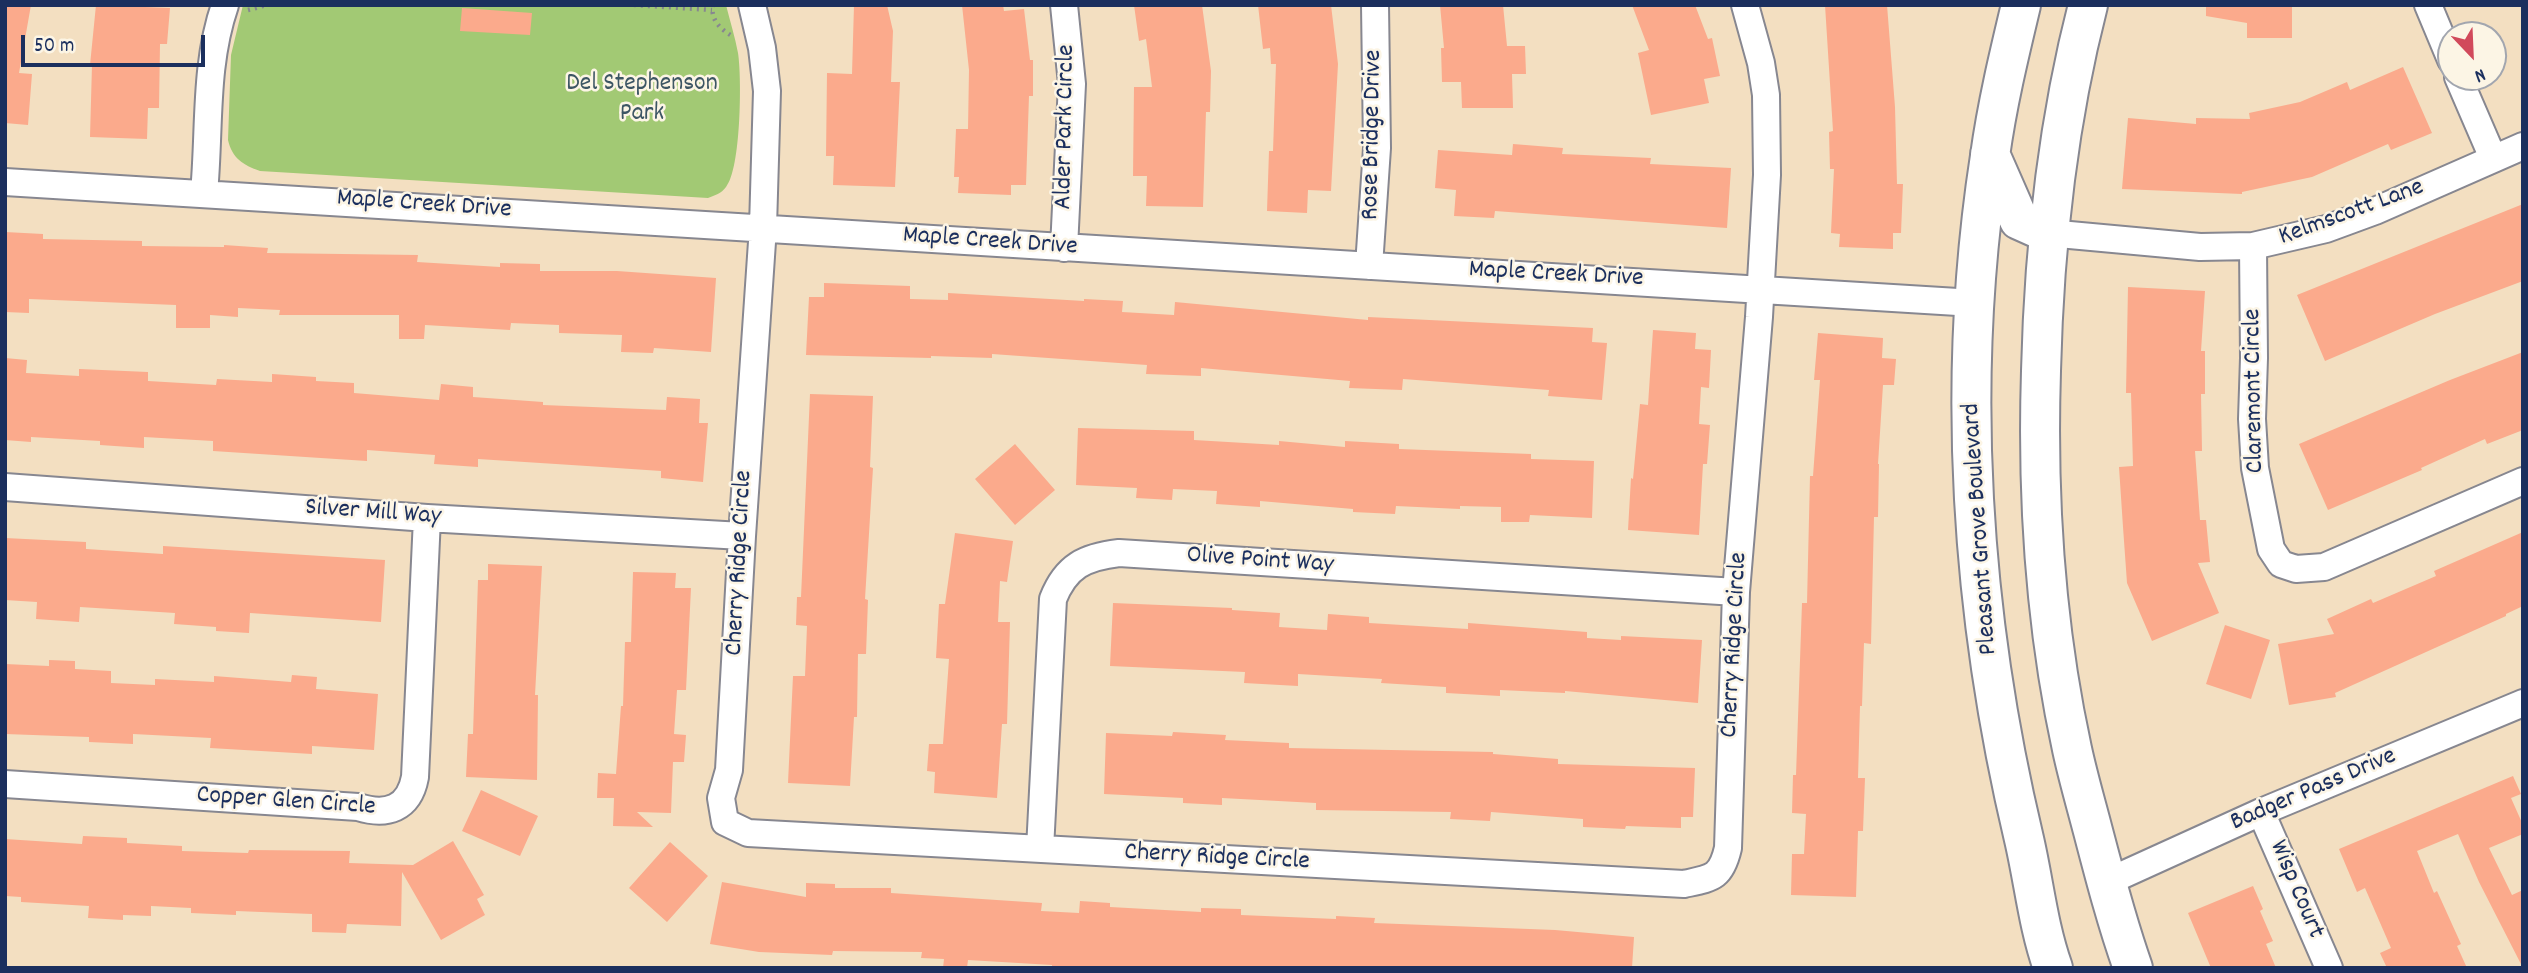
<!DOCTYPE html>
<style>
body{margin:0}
#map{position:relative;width:2528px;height:973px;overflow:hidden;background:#f3dfc1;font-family:Dekko,sans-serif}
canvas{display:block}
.frame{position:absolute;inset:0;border:7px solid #1b2f5e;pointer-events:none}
.north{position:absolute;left:2437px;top:21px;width:70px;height:70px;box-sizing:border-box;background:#fcf5e5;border:2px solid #a2a6af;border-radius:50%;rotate:157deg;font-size:19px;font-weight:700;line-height:28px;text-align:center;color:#1b2f5e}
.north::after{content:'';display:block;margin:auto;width:24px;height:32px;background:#d1495b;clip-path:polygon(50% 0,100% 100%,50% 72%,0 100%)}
.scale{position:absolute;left:21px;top:35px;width:184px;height:32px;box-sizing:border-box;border:4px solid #1b2f5e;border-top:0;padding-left:9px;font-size:21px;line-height:24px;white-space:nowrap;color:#1b2f5e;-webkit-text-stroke:5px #fcf5e5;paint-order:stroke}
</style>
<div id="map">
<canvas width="2528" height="973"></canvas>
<div class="frame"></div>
<div class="north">N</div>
<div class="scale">50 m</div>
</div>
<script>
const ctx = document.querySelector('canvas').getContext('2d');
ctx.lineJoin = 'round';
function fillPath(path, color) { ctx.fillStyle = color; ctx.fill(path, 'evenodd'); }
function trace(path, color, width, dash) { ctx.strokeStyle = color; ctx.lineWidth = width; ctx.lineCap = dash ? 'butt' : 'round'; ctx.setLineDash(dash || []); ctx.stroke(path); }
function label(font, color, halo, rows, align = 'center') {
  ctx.font = font + ' Dekko,sans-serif'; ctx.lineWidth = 5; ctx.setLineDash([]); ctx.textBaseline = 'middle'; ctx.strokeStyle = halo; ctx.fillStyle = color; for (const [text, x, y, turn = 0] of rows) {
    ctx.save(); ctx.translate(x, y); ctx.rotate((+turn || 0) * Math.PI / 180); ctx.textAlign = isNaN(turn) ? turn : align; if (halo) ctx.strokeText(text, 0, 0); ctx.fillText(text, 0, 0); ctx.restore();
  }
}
fillPath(new Path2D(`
 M243,5H726C730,21 735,37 738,53C742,78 741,169 726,187C721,194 715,195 708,198L260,171C243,165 232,158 228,140L231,55Z`), '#a2c974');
fillPath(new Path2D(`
 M5,5H31L19,73L32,74L28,125L5,123Z
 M96,5L170,8L167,44H160L159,108H148L147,139L90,137L92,65H90Z
 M854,5H887L893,31L891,82H900L895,187L833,185L834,156H826L827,73L852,74Z
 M962,5H1003L1004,11L1024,9L1030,60H1033V96H1029L1026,185H1011V195L958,193L959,177H954L956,129H968L969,70Z
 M1134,5H1202L1211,71L1210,112H1206L1203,207L1146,206L1147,176H1133L1134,87H1152L1146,39L1139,41Z
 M1258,5H1331L1338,64L1331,191L1308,190L1307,213L1267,211L1269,151H1273L1276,64H1271L1270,48L1263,49Z
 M1440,5H1503L1507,46H1525L1526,74H1512L1513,108H1462L1461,82H1442L1441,48H1444Z
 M1632,5H1695L1708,39L1712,38L1720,76L1704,79L1709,103L1651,115L1638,53L1649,50Z
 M1825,5H1887L1895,107L1897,184H1903L1901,233H1893V249L1839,247L1840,234L1831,233L1834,169H1830L1829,132L1833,131Z
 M2206,5H2292V38H2247V23L2206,16Z
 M462,8L532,13L530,35L460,31Z
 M2403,67L2432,133L2391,150L2388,144L2312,177L2242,192V194L2122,189L2128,118L2196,124V118L2250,119L2249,113L2300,102L2347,82L2350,90Z
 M1513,144L1563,148L1562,154L1651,158L1650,164L1731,168L1727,228L1495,211L1494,218L1454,216L1456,190L1435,188L1438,150L1512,155Z
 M2523,204V281L2435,314L2325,361L2297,295Z
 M5,232L43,234V239L142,241V246L224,247V245L268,248L267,253L418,255L417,262L500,267V263L540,264V271H617L716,278L711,352L654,348L653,353L621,352L622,335L559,333V325L511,323L510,330L425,325L424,339H399V315H279L280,310L238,308V317L210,315V328H176V305L29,299V313L5,312Z
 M824,283L910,286V299L948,300V293L1084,301V299L1123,301L1122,312L1174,315L1175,302L1368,320V317L1593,328L1592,342L1607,343L1602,400L1548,396L1549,390L1403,379L1402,390L1349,388L1350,381L1201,368V376L1146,374L1147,365L992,354V358L931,356V358L806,355L809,297H824Z
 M2128,287L2205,291L2201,351H2205V394H2201L2202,451H2195L2200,520H2206L2210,562L2198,563L2219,613L2152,641L2127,583L2123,527L2119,467L2133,466L2131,393H2126Z
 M1653,330L1696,333L1695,349L1711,350L1709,388L1701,387L1699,424L1710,425L1707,464H1703L1699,535L1628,530L1631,478L1633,479L1640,404L1648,405Z
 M1818,333L1883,338L1882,358L1896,359L1894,385H1883L1878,464H1879L1878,517H1874L1871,644L1864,643L1862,706H1860L1858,778H1865L1863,831H1858L1856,897L1791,895L1792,854H1804L1806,814L1792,813L1793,775H1796L1802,603H1807L1810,476H1813L1820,380H1814Z
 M2523,352V430L2487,444L2485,439L2421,468L2422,470L2328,510L2299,444L2450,380Z
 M5,358L27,360L26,373L79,376V369L148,372V381L216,385L217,379L272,382V374L316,377V381L354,383V393L439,400L441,384L473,387V397L543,402V405L666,410L667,397L700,399L699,423H708L703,482L661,478V471L587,466L478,459V467L434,464L435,455L367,450V461L213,451V441L144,437V448L100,445V441L31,437V442L5,440Z
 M810,394L873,396L870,467L873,468L865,599L868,600L866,654H858L857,717H854L850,786L788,783L793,676H805L807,626L796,625L797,597H801Z
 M1078,428L1194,431V440L1279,445V441L1345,447V441L1399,444V449L1531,454V459L1594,461L1592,518L1530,515L1529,522H1501V507L1460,506V509L1396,506L1395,514L1353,512V509L1260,501V507L1216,504L1217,491L1173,489L1172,500L1136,498L1137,488L1076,485Z
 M1015,444L1055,490L1015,525L975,479Z
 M2523,532V606L2506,614V616L2335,693L2336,697L2289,705L2278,644L2334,634L2327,619L2371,599L2373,603L2436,576L2434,571Z
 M955,533L1013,541L1007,582L1000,581L998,622H1010L1007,724H1002L997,798L934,793L935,772L927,771L929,744H943L949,659L936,658L939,604H945Z
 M5,538L86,542V549L163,554V546L385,560L381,622L250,613L249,633L216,631V627L174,624L175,613L80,607L79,622L36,619L37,602L5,600Z
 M488,564L542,566L535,695H538L537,780L466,777L468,734H473L478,580H488Z
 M633,572L676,573L675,588H691L686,690H677L674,734L686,735L684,762H673L671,813L637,812L653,827L613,826L614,798H597L598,773L616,774L621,706H623L625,642H631Z
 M1113,603L1232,608V610L1280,613L1279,627L1327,630L1328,614L1369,617V623L1468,629V623L1587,632V638L1621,640V636L1702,640L1698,703L1565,691V693L1500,690V696L1446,693V687L1381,683L1382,679L1298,674V686L1244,683L1245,672L1110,666Z
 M2225,625L2270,640L2251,699L2206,684Z
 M49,660L75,661V669L111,671V683L155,685V679L214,682V676L291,682L292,675L317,677L316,689L378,694L374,750L312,746V754L210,748L211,738L133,734V744L89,742V737L5,734V664L49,666Z
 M1173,732L1226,735L1225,740L1289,743V748L1493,752V754L1558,759V764L1695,768L1693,817H1681V828L1626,826L1625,829L1583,827V819L1491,812L1490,821L1450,819L1451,812L1316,810V803L1222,798V805L1183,803V798L1104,794L1106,733L1172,736Z
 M2513,776L2521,794L2511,798L2523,825V834L2489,848L2512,895L2523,890V968L2479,882L2458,834L2417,851L2434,893L2437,891L2461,944L2457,946L2467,968H2387L2380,953L2391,948L2365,888L2357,892L2339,849Z
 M481,790L538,816L520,856L462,831Z
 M83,836L127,838V843L182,846V851L248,853L249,850L350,851L349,863L413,865L453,841L484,895L477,899L485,915L441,940L402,872L401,926L347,924L346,933L312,932V914L236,911V915L191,913V908L151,906V916L123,915V920L88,918L89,906L21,902V897L5,896V839L82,844Z
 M670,842L708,876L667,922L629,888Z
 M722,882L806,897V883L835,884V888H891V893L1042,903L1041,911L1079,913L1080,901L1110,903V907L1201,912V908L1241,909V915L1336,919V916L1375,918L1374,923L1555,930L1634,937L1632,968H1052V965L968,960L967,968H943L944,959L921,958L922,952L833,951L832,955L759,952L710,944Z
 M2253,886L2263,909L2260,911L2273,941L2266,944L2276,968H2211L2188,913Z`), '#fbaa8c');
const minor = new Path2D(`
 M752,5L762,48L767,91L763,227L742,536L729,770L721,798L725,822L748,833L1684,884C1712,878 1721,878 1728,848L1736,592L1759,317L1767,175L1766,95L1761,63L1745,5
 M2428,5L2451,60
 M2458,77L2493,158
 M5,182L1974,303
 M204,193C210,129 204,66 225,5
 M2048,233L2200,247L2253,246L2326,229L2375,211L2523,146
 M2253,246L2254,358L2252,419L2255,468L2271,549L2281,564L2296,569L2324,567L2523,481
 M1064,248L1072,84L1064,5
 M1369,266L1377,148L1375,5
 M5,487L427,518L742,536
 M5,784L358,807C387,816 409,809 415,777L427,518
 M2261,812L2329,968
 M1040,849L1053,599C1066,566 1085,557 1119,553L1736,592
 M2107,882L2261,812L2523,703`);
const secondary = new Path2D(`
 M2021,5C2009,55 1997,105 1990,156C1955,382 1971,617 2024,839C2034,882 2038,926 2053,968
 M2088,5C2057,125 2044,247 2041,371C2037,497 2045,625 2072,749C2078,777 2086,804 2093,831C2105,877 2117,923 2133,968
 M1990,154L2019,220L2048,233`);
trace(minor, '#878790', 30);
trace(secondary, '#878790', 42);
trace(new Path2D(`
 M634,5L712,10
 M713,5C710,20 721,30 734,37
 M248,10L267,5`), '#878790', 4.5, [2, 5]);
trace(minor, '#fff', 26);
trace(secondary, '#fff', 38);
label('26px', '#3d5664', '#fcf5e5', [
 ["Del Stephenson",642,85],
 ["Park",642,115]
]);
label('26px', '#1b2f5e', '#fcf5e5', [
 ["Alder Park Circle",1067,127,-89],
 ["Rose Bridge Drive",1374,135,-89],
 ["Maple Creek Drive",424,206,4],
 ["Kelmscott Lane",2352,214,-20],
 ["Maple Creek Drive",990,243,4],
 ["Maple Creek Drive",1556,276,3],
 ["Claremont Circle",2256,391,-91],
 ["Silver Mill Way",373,514,4],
 ["Pleasant Grove Boulevard",1982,529,-94],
 ["Olive Point Way",1260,562,4],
 ["Cherry Ridge Circle",741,563,-87],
 ["Cherry Ridge Circle",1736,645,-87],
 ["Badger Pass Drive",2314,791,-23],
 ["Copper Glen Circle",286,803,4],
 ["Cherry Ridge Circle",1217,859,3],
 ["Wisp Court",2295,890,67]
]);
</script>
